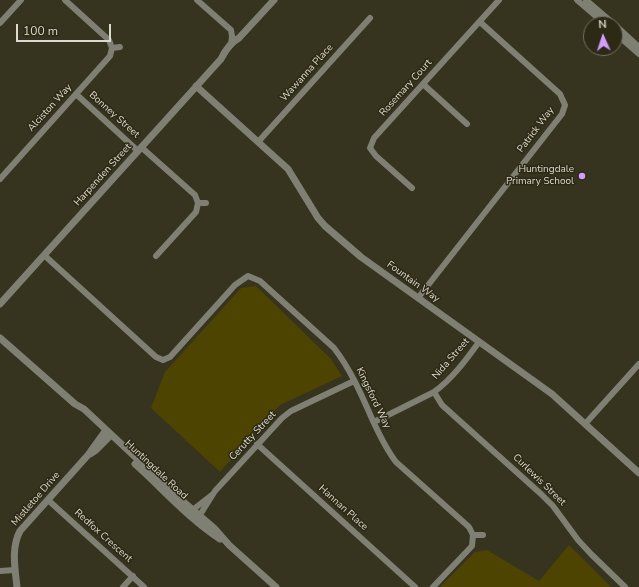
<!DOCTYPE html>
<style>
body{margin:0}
#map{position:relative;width:639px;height:587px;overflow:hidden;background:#36331f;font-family:"Nunito Sans",sans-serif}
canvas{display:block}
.north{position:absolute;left:583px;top:16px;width:40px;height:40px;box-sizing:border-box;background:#2c2915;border:1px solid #72705f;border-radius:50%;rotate:357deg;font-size:11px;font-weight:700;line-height:16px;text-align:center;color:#dcdace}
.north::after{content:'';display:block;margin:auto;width:14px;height:18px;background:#d49cfc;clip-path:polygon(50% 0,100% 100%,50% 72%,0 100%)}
.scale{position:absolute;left:16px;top:24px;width:95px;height:18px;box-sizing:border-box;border:2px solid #dcdace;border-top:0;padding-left:5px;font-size:12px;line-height:14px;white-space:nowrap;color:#dcdace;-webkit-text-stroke:3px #2c2915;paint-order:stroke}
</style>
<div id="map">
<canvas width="639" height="587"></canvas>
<div class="north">N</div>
<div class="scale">100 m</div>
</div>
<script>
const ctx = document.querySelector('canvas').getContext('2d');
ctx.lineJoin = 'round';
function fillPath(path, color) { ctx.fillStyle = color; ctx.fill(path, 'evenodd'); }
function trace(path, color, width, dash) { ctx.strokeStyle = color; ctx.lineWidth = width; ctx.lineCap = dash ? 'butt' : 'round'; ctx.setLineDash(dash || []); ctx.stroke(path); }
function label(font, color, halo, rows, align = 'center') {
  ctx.font = font + ' "Nunito Sans",sans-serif'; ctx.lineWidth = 3; ctx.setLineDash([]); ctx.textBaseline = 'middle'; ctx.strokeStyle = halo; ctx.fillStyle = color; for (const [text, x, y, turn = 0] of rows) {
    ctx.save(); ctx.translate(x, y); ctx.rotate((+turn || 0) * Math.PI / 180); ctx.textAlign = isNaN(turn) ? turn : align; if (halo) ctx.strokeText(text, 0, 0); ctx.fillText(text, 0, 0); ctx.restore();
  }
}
fillPath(new Path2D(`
 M256,286L331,359L342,376L280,405L220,472L151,408L165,372L241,288Z
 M569,545L611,587H440L475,552L487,550L539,581Z`), '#4e4401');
trace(new Path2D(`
 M197,0L231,30L232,36L231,45
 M577,0L605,24
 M586,0L614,24
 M0,23L21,0
 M615,25L639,47
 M615,33L639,54
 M112,48L120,47
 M423,84L467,124
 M76,94L138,151
 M258,142L370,18
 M141,147L195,195L198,203L196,212L156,256
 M0,179L110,56L112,48L109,40L65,0
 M412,188L376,156L370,148L374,138L499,0
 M198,203H206
 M44,255L156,357L163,360L170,357L235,285L248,276L260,281L334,348C351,370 362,396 373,421C380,436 386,449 396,462L469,527L473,535L472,546L433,587
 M418,298L562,114L565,105L560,94L480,22
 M434,392L442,405L541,494L553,506L578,540L591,554L625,587
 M374,422L434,392C452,379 466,360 479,342
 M585,424L639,364
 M257,444L415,587
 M48,500L144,587
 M190,512L213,494
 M198,518L215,491L282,418L291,411L354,381
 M473,535H483
 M0,571L15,570
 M123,587L133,576`), '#807f74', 6);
trace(new Path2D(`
 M196,86L288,169L318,218L325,226L361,257L552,394L639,473
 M0,304L221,59C225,51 231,42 239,38L274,0
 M0,338L75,404L84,409L180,499L215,529L229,545L276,587
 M90,454L96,450L111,435
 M135,464C163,489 189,519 220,539
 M17,587C15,568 11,548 20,531L88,455L106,430`), '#807f74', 7);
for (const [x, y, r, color] of [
 [582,176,4,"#d49cfc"]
]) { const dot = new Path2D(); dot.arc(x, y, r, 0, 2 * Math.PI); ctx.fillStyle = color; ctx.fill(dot); trace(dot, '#2c2915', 1.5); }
label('10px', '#dcdace', '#2c2915', [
 ["Wawanna Place",307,73,-48],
 ["Rosemary Court",406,88,-48],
 ["Alciston Way",50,108,-48],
 ["Bonney Street",114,115,42],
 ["Patrick Way",536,130,-53],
 ["Harpenden Street",103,175,-48],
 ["Fountain Way",413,282,36],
 ["Nida Street",451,359,-49],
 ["Kingsford Way",373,398,64],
 ["Cerutty Street",253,436,-47],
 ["Huntingdale Road",156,470,43],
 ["Curlewis Street",539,480,44],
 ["Mistletoe Drive",36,499,-49],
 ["Hannan Place",343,508,42],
 ["Redfox Crescent",103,536,42]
]);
label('10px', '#dcdace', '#2c2915', [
 ["Huntingdale",574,170],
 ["Primary School",574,182]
], 'right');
</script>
